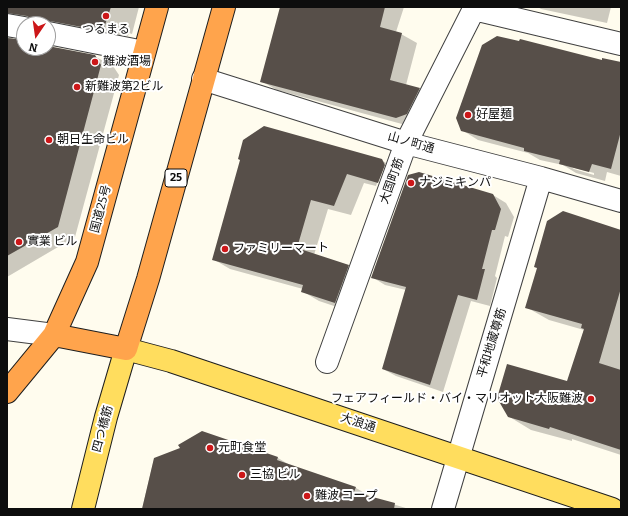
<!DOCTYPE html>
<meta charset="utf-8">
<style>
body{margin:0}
#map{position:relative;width:628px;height:516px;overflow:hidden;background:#fffcee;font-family:Bitter,serif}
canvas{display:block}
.frame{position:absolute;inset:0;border:8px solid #0d0d0d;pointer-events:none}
.north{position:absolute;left:16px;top:16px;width:40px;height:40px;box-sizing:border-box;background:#fff;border:1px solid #9e9e9e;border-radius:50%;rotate:193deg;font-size:11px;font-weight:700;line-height:16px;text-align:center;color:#0d0d0d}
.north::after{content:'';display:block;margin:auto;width:14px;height:18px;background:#cc1719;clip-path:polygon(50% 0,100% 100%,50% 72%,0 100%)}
</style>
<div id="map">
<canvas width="628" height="516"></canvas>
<div class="frame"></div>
<div class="north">N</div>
</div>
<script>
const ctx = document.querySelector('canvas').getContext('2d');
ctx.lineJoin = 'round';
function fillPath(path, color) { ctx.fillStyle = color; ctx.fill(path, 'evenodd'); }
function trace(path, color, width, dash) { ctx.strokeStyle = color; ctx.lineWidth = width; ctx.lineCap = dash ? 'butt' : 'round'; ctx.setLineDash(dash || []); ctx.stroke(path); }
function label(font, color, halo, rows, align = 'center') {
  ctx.font = font + ' Bitter,"Noto Sans JP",serif'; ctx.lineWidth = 4; ctx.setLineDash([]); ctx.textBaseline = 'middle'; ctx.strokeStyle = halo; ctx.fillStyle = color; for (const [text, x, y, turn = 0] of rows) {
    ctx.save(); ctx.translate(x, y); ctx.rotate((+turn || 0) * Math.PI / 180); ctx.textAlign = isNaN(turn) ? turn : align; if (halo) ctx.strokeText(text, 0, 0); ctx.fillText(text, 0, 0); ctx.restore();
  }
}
fillPath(new Path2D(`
 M7,7H139L132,34L129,33L128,36L125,35L124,38L48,24L27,22L12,34L13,40L24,41V48H48V40L53,43L54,48L94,56L113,66L119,75L75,237L7,277Z
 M282,7H404L396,32L401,34L417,43L406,85L419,89L435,98L413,127L277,90L261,81Z
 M538,7H611L607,23L541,9Z
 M603,61L621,63V176L607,172L605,181L576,173L563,165L540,160L528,153L478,140L462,130ZM571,167L594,173V175L574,169Z
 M241,160H381L398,170L395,192L378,187L386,164H384L376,186L364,183L351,215L328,209L314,255L348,266L365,276L352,312L319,301L302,291L303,289L230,269L213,259Z
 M493,195L506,203L514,217L508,237L505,236L495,276L497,278L490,306L471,301L443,392L396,376L383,369L406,290L385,285L372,277Z
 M621,231V455L572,439V441L531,430L508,416L568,382L584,330L549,320L526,307Z
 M202,432L278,458L293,467L356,488L373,498L409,509H142L154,459L181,449Z`), '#0003');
fillPath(new Path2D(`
 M7,7H111L103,31L50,21L36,24L32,19L27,16L7,13Z
 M280,7H385L380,27L402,33L390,80L420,88L407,114L396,118L260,82Z
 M497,36L519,41L520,39L602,60V58L621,62V131L611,169L592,164L589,172L559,164L560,160L524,151V148L461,131L456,118L482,45Z
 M7,38L24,40V48H48V46L95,55L101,65L58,227L7,256Z
 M264,126L382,159L385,165L378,183L347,174L334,206L311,200L297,248L349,265L335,303L301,292L303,285L212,260L240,160L238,159L243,140Z
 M419,172L493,194L501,209L495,230H492L482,269H485L477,300L458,295L430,385L382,369L406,287L371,278L408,175Z
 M563,211L621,230V288L599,363L621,370V450L550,427L549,429L508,417L497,398L507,364L567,381L584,329L581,328L582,324L525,308L537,268L534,267L547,221Z
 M202,431L278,457L277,460L356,487L354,492L395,503L394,509H142L154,458L180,448L178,445Z`), '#574f49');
const minor = new Path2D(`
 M474,9L621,44
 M7,25L24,28
 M48,33L144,52
 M203,79L406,143L541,178L621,201
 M7,329L54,335
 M327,362L406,143L475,7
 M443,509L541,178`);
const major = new Path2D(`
 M83,509L106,417L126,349L171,361L612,509`);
const highway = new Path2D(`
 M54,335L126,349L148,279L224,7
 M7,392L54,335L87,262L157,7`);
trace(minor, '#404040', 24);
trace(major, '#1e1e1e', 24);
trace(highway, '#1e1e1e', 24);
trace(minor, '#fff', 22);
trace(major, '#ffdd5e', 22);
trace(highway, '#ffa44c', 22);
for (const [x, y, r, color] of [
 [106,16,4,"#cc1719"],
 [95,62,4,"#cc1719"],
 [77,87,4,"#cc1719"],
 [468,115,4,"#cc1719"],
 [49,140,4,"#cc1719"],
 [411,183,4,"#cc1719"],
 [19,242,4,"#cc1719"],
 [225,249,4,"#cc1719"],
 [591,399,4,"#cc1719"],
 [210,448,4,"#cc1719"],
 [242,475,4,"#cc1719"],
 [307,496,4,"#cc1719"]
]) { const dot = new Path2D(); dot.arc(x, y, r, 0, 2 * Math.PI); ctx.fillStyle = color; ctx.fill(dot); trace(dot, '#fff', 1.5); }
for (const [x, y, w] of [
 [176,178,22]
]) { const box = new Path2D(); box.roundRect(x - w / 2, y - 9, w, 18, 3); ctx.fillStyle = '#fff'; ctx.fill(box); trace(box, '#0d0d0d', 1); }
label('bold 11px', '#0d0d0d', null, [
 ["25",176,178]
]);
label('12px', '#0d0d0d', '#fff', [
 ["つるまる",106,30,"center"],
 ["難波酒場",103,62],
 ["新難波第2ビル",85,87],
 ["好屋麺",476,115],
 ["朝日生命ビル",57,140],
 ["ナジミキンパ",419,183],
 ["實業 ビル",27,242],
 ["ファミリーマート",233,249],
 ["フェアフィールド・バイ・マリオット大阪難波",583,399,"right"],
 ["元町食堂",218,448],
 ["三協 ビル",250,475],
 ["難波 コープ",315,496]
], 'left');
label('12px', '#0d0d0d', '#fff', [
 ["山ノ町通",411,143,16],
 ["大国町筋",392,181,-70],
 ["国道25号",101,209,-75],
 ["平和地蔵尊筋",492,343,-73],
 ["大浪通",358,423,18],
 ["四つ橋筋",103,429,-75]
]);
</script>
